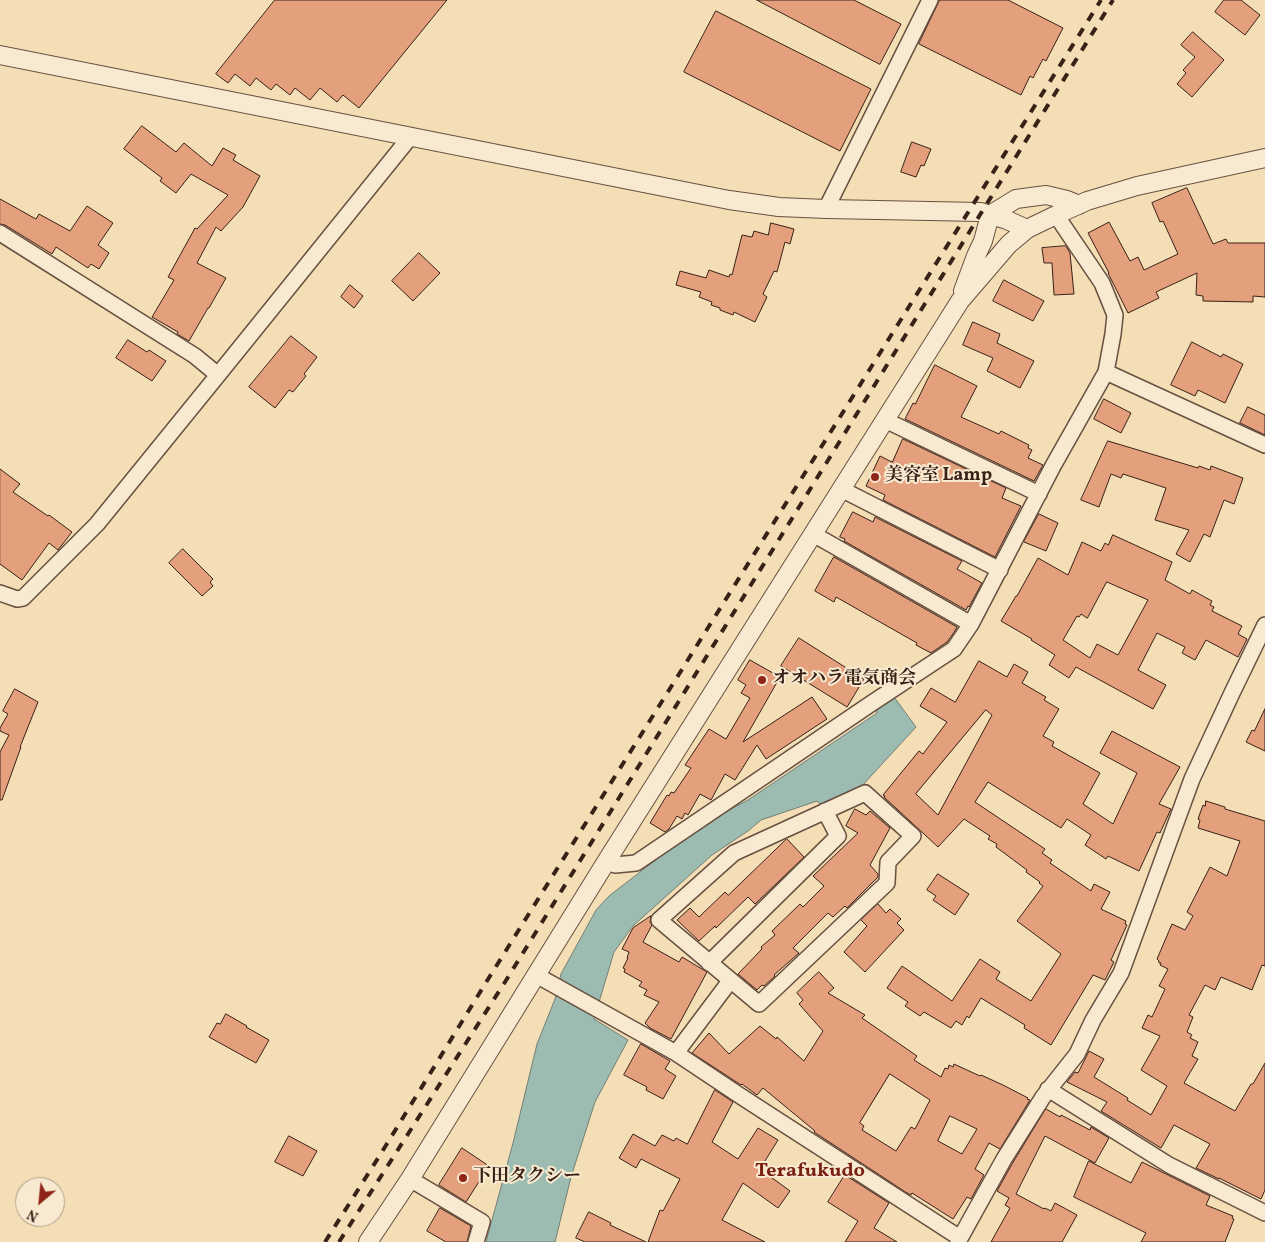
<!DOCTYPE html>
<meta charset="utf-8">
<style>
body{margin:0}
#map{position:relative;width:1265px;height:1242px;overflow:hidden;background:#f4deb6;font-family:Vollkorn,serif}
canvas{display:block}
.north{position:absolute;left:15px;top:1177px;width:50px;height:50px;box-sizing:border-box;background:#f8ead0;border:1px solid #ac9a86;border-radius:50%;rotate:208deg;font-size:14px;font-weight:700;line-height:20px;text-align:center;color:#392118}
.north::after{content:'';display:block;margin:auto;width:18px;height:22px;background:#8f2418;clip-path:polygon(50% 0,100% 100%,50% 72%,0 100%)}
</style>
<div id="map">
<canvas width="1265" height="1242"></canvas>
<div class="north">N</div>
</div>
<script>
const ctx = document.querySelector('canvas').getContext('2d');
ctx.lineJoin = 'round';
function fillPath(path, color) { ctx.fillStyle = color; ctx.fill(path, 'evenodd'); }
function trace(path, color, width, dash) { ctx.strokeStyle = color; ctx.lineWidth = width; ctx.lineCap = dash ? 'butt' : 'round'; ctx.setLineDash(dash || []); ctx.stroke(path); }
function label(font, color, halo, rows, align = 'center') {
  ctx.font = font + ' Vollkorn,"Noto Serif JP",serif'; ctx.lineWidth = 4; ctx.setLineDash([]); ctx.textBaseline = 'middle'; ctx.strokeStyle = halo; ctx.fillStyle = color; for (const [text, x, y, turn = 0] of rows) {
    ctx.save(); ctx.translate(x, y); ctx.rotate((+turn || 0) * Math.PI / 180); ctx.textAlign = isNaN(turn) ? turn : align; if (halo) ctx.strokeText(text, 0, 0); ctx.fillText(text, 0, 0); ctx.restore();
  }
}
const water = new Path2D(`
 M894,697L916,727L860,788L820,804L817,801L761,820L748,831L712,855L633,926L614,952L594,1019L628,1040L595,1102L571,1177L555,1242H486L513,1143L537,1044L555,999L561,974L596,910L609,896L675,845L729,810L748,800L877,713L876,708Z`);
fillPath(water, '#9cbcb1');
trace(water, '#747e74', 1);
const building = new Path2D(`
 M275,0H447L359,108L343,95L337,102L320,88L310,100L295,88L290,95L276,84L271,90L256,78L250,86L235,74L228,83L216,74Z
 M757,0H854L901,24L880,64Z
 M940,0H1008L1063,28L1046,61L1043,59L1033,78L1030,76L1021,95L919,44Z
 M1224,0H1241L1260,15L1245,35L1215,12Z
 M716,11L871,89L840,151L684,72Z
 M1193,32L1224,60L1192,97L1177,84L1186,73L1183,70L1195,57L1181,45Z
 M142,126L176,152L184,143L212,166L223,148L236,155L233,160L260,176L243,207L221,231L216,227L197,263L226,278L209,308H208L189,341L177,334L178,332L152,317L174,280L168,277L195,228L197,229L228,195L191,174L176,193L160,181L162,178L124,149Z
 M912,142L931,149L924,166L921,165L916,177L901,172Z
 M1187,188L1213,244L1226,239L1228,243H1265V297L1253,296V302L1203,301V296L1196,295L1197,273L1156,292L1159,298L1128,313L1108,273H1109L1088,233L1109,222L1130,261L1138,257L1144,270L1178,254L1163,221L1160,222L1152,203Z
 M0,199L36,219L39,214L70,231L87,206L113,223L98,245L109,253L99,269L91,264L88,268L56,247L52,254L5,225L0,224Z
 M771,223L794,229L790,244L785,242L777,272L774,271L763,294L767,297L755,322L734,312L733,315L720,310V308L711,305L712,302L699,297L701,292L676,285L680,271L706,278L709,270L729,277L730,274L732,275L742,235L752,237L754,231L768,235Z
 M1066,246L1070,253L1074,294L1054,295L1052,263H1044L1042,248Z
 M419,253L440,273L413,301L392,281Z
 M1004,280L1044,301L1033,321L993,301Z
 M350,285L363,296L354,308L341,297Z
 M973,322L1000,334L997,343L1034,361L1020,388L987,371L993,358L963,345Z
 M291,336L317,357L304,374L306,376L293,392L289,390L275,408L249,387Z
 M128,340L147,352L149,350L166,361L152,381L116,358Z
 M1192,342L1221,357L1223,354L1243,364L1225,403L1198,390L1195,396L1171,385Z
 M935,365L977,386L961,417L999,434L1001,431L1029,445L1028,448L1032,450L1028,458L1043,465L1034,481L905,419L913,403L915,404Z
 M1104,399L1131,413L1121,433L1094,419Z
 M1248,407L1265,415V435L1240,423Z
 M903,439L1006,488L1002,498L1021,506L995,557L883,500L885,495L866,486L880,456L892,462Z
 M1108,441L1198,468L1199,466L1210,470L1211,466L1243,478L1234,504L1224,500L1210,537L1204,534L1190,562L1176,554L1189,530L1155,520L1166,488L1123,474L1121,478L1111,474L1099,507L1081,500Z
 M0,469L20,484L13,492L48,516L49,515L72,532L58,550L49,543L22,580L0,564Z
 M853,512L873,522L875,517L962,561L957,569L982,583L969,607L968,606L966,610L844,541L845,539L840,537Z
 M1039,514L1058,523L1046,551L1024,542Z
 M1113,535L1172,562L1165,580L1190,594L1192,590L1212,601L1210,605L1214,607L1212,611L1242,626L1238,634L1247,639L1238,657L1206,640L1195,660L1182,653L1185,647L1157,633L1138,670L1166,685L1153,709L1076,667L1069,678L1049,665L1055,655L1031,640L1032,639L1001,621L1016,596H1017L1038,558L1068,575L1082,542L1101,551L1105,543L1108,545ZM1107,582L1148,600L1118,655L1097,644L1090,658L1063,640L1077,616L1079,617L1081,614L1087,618Z
 M183,549L213,579L210,582L213,586L202,596L169,563Z
 M834,557L957,627L955,631L947,642L931,653L916,645L917,643L836,597L834,602L815,591Z
 M799,638L864,679L847,707L781,666Z
 M750,660L780,677L743,742L812,697L827,719L766,759L757,745L735,780L725,774L711,800L700,794L688,815L685,813L682,819L677,816L669,829L665,832L650,823L667,795L669,796L671,792L674,793L691,768L685,765L709,729L726,739L750,698L741,693L746,685L738,680Z
 M979,661L1007,677L1014,664L1028,672L1022,683L1046,697L1044,700L1059,709L1043,736L1054,742L1052,746L1100,773L1083,804L1113,824L1137,773L1100,753L1112,731L1180,767L1159,804L1171,809L1160,833L1157,832L1139,871L1108,856L1106,859L1085,845L1091,835L1067,819L1061,828L988,782L975,802L1045,849L1042,853L1052,860L1050,863L1091,891L1094,884L1110,892L1101,909L1126,921L1125,924L1127,925L1111,960L1114,962L1105,980L1093,975L1051,1045L1024,1028L1025,1025L981,998L969,1018L967,1016L962,1025L956,1021L951,1028L924,1012L920,1016L905,1006L908,1002L887,988L902,966L952,1001L980,959L1000,972L996,979L1031,1001L1061,954L1017,921L1043,886L1039,883L1040,882L1026,872L1027,870L996,847L997,844L988,839L990,836L964,819L938,847L884,797L885,796L883,795L919,751L923,754L947,722L920,706L931,688L955,702ZM986,710L992,715L938,815L916,794Z
 M15,689L38,702L20,747H21L2,800H0V752L9,735L0,731V728L8,714L3,711Z
 M1265,709V751L1246,742L1252,730L1254,731Z
 M1206,801L1225,807V809L1265,821V966L1262,965L1252,990L1221,977L1215,990L1205,985L1189,1015L1193,1017L1187,1032L1192,1035L1190,1038L1198,1042L1192,1056L1198,1059L1184,1083L1235,1111L1251,1084H1253L1265,1063V1190L1261,1199L1219,1178V1179L1196,1168L1210,1144L1174,1125L1161,1148L1101,1111L1107,1102L1067,1082L1075,1072L1078,1073L1089,1051L1104,1059L1094,1077L1128,1098L1127,1100L1151,1115L1167,1086L1141,1070L1160,1036L1142,1028L1148,1015L1152,1017L1165,989L1159,986L1168,969L1160,965L1161,963H1159V961L1157,959L1172,924L1185,930L1193,916L1187,912L1210,867L1227,876L1240,841L1198,828L1200,820L1198,819L1203,805L1205,806Z
 M855,809L866,815L870,811L890,828L870,865L878,874V877L847,908L845,906L833,917L828,913L793,948L799,953L774,975L775,976L764,986L762,985L757,990L738,974L762,949L761,947L775,935L772,931L800,904L803,907L824,886L813,876L858,833L846,826Z
 M787,839L804,857L755,904L748,897L716,928L715,926L699,941L677,920L690,908L699,917L725,892L728,895Z
 M938,874L969,894L955,915L933,900L936,896L927,890Z
 M878,904L886,913L890,909L901,919L897,923L904,930L865,972L844,952L867,926L861,920Z
 M651,916L650,922L652,925L643,942L679,962L682,957L707,972L671,1039L650,1028L645,1023L659,1002L644,995L647,990L639,986L642,982L624,972L625,969L623,968L628,958H627L629,952L622,949L633,928Z
 M819,972L834,988L828,993L865,1015L862,1018L917,1056L914,1060L941,1077L945,1068L948,1069L949,1065L953,1067L954,1064L980,1076L981,1075L1003,1085L1028,1098L1027,1099L1030,1100L1000,1149L989,1143L975,1169L984,1175L971,1199L967,1197L953,1219L912,1193L911,1195L907,1193L814,1132L815,1131L763,1088L757,1095L742,1084L741,1085L692,1053L709,1033L729,1054L760,1026L776,1039L777,1037L804,1061L823,1031L799,1004L803,1000L797,993ZM890,1074L930,1100L915,1129L911,1127L896,1151L862,1130L864,1126L860,1123ZM950,1116L977,1129L962,1154L938,1141Z
 M226,1014L247,1026L246,1027L269,1040L256,1063L209,1037L217,1023L220,1024Z
 M641,1044L670,1061L665,1069L676,1076L663,1099L646,1090L647,1087L624,1075Z
 M715,1090L733,1102L712,1142L738,1159L758,1128L778,1140L760,1169L790,1191L778,1208L743,1183L722,1220L765,1242H648L660,1210L663,1211L680,1179L641,1159L636,1168L619,1158L633,1134L655,1146L662,1135L674,1141L676,1138L687,1144Z
 M1046,1109L1060,1117L1061,1115L1090,1130L1091,1127L1109,1138L1095,1163L1045,1136L1016,1194L1044,1209L1045,1208L1051,1211L1055,1203L1077,1215L1062,1242H991L1010,1208L1005,1205L1009,1198L997,1191L1012,1164Z
 M289,1136L317,1151L303,1176L275,1162Z
 M462,1148L489,1166L466,1202L439,1185Z
 M1089,1161L1131,1183L1142,1162L1210,1196L1206,1205L1233,1216L1232,1218L1234,1219L1225,1242H1141L1146,1233L1074,1197Z
 M845,1175L889,1203L874,1228L897,1242H845L858,1221L828,1202Z
 M440,1208L471,1226L467,1242H446L427,1231Z
 M589,1212L611,1223L610,1225L646,1242H585L576,1238Z`);
fillPath(building, '#e49f7c');
trace(building, '#392118', 1);
const minor = new Path2D(`
 M826,209L930,0
 M1056,215L1102,283L1115,315L1113,334L1106,372L1265,445
 M0,233L195,356L218,375
 M885,420L1039,494
 M841,489L1000,570
 M813,534L971,624
 M0,593L17,599L23,598L97,524L218,375L411,136
 M865,793L913,836L888,862L887,883L759,1004L659,920L734,853Z
 M606,862L615,865L636,863L872,703L954,649L971,624L1053,466L1106,372
 M709,963L838,836L825,811
 M536,975L676,1053L742,1097L960,1238
 M676,1053L730,981
 M1048,1089L1169,1165L1265,1213
 M410,1179L482,1222L476,1242
 M958,1242L1004,1159L1043,1097L1077,1054L1093,1020L1121,973L1192,779L1232,693L1265,625`);
const tertiary = new Path2D(`
 M0,55L729,200L779,207L826,209L981,212L1007,220L1027,229
 M963,291L976,256L983,241L990,215L1016,199L1046,195L1067,200L1079,205
 M368,1242L410,1179L606,862L960,301L1009,244L1027,229L1056,215L1087,201L1137,186L1265,158`);
trace(minor, '#685040', 18);
trace(tertiary, '#685040', 20);
trace(minor, '#f8ead0', 15);
trace(tertiary, '#f8ead0', 18);
trace(new Path2D(`
 M325,1242L380,1155L490,976L1101,0
 M339,1242L505,982L1113,0`), '#392118', 4, [9, 9]);
for (const [x, y, r, color] of [
 [875,477,5,"#8f2418"],
 [762,680,5,"#8f2418"],
 [463,1178,5,"#8f2418"]
]) { const dot = new Path2D(); dot.arc(x, y, r, 0, 2 * Math.PI); ctx.fillStyle = color; ctx.fill(dot); trace(dot, '#f8ead0', 2); }
label('bold 18px', '#392118', '#f8ead0', [
 ["美容室 Lamp",885,477],
 ["オオハラ電気商会",772,680],
 ["下田タクシー",473,1178]
], 'left');
label('bold 20px', '#7a1f14', '#f8ead0', [
 ["Terafukudo",810,1172]
]);
</script>
